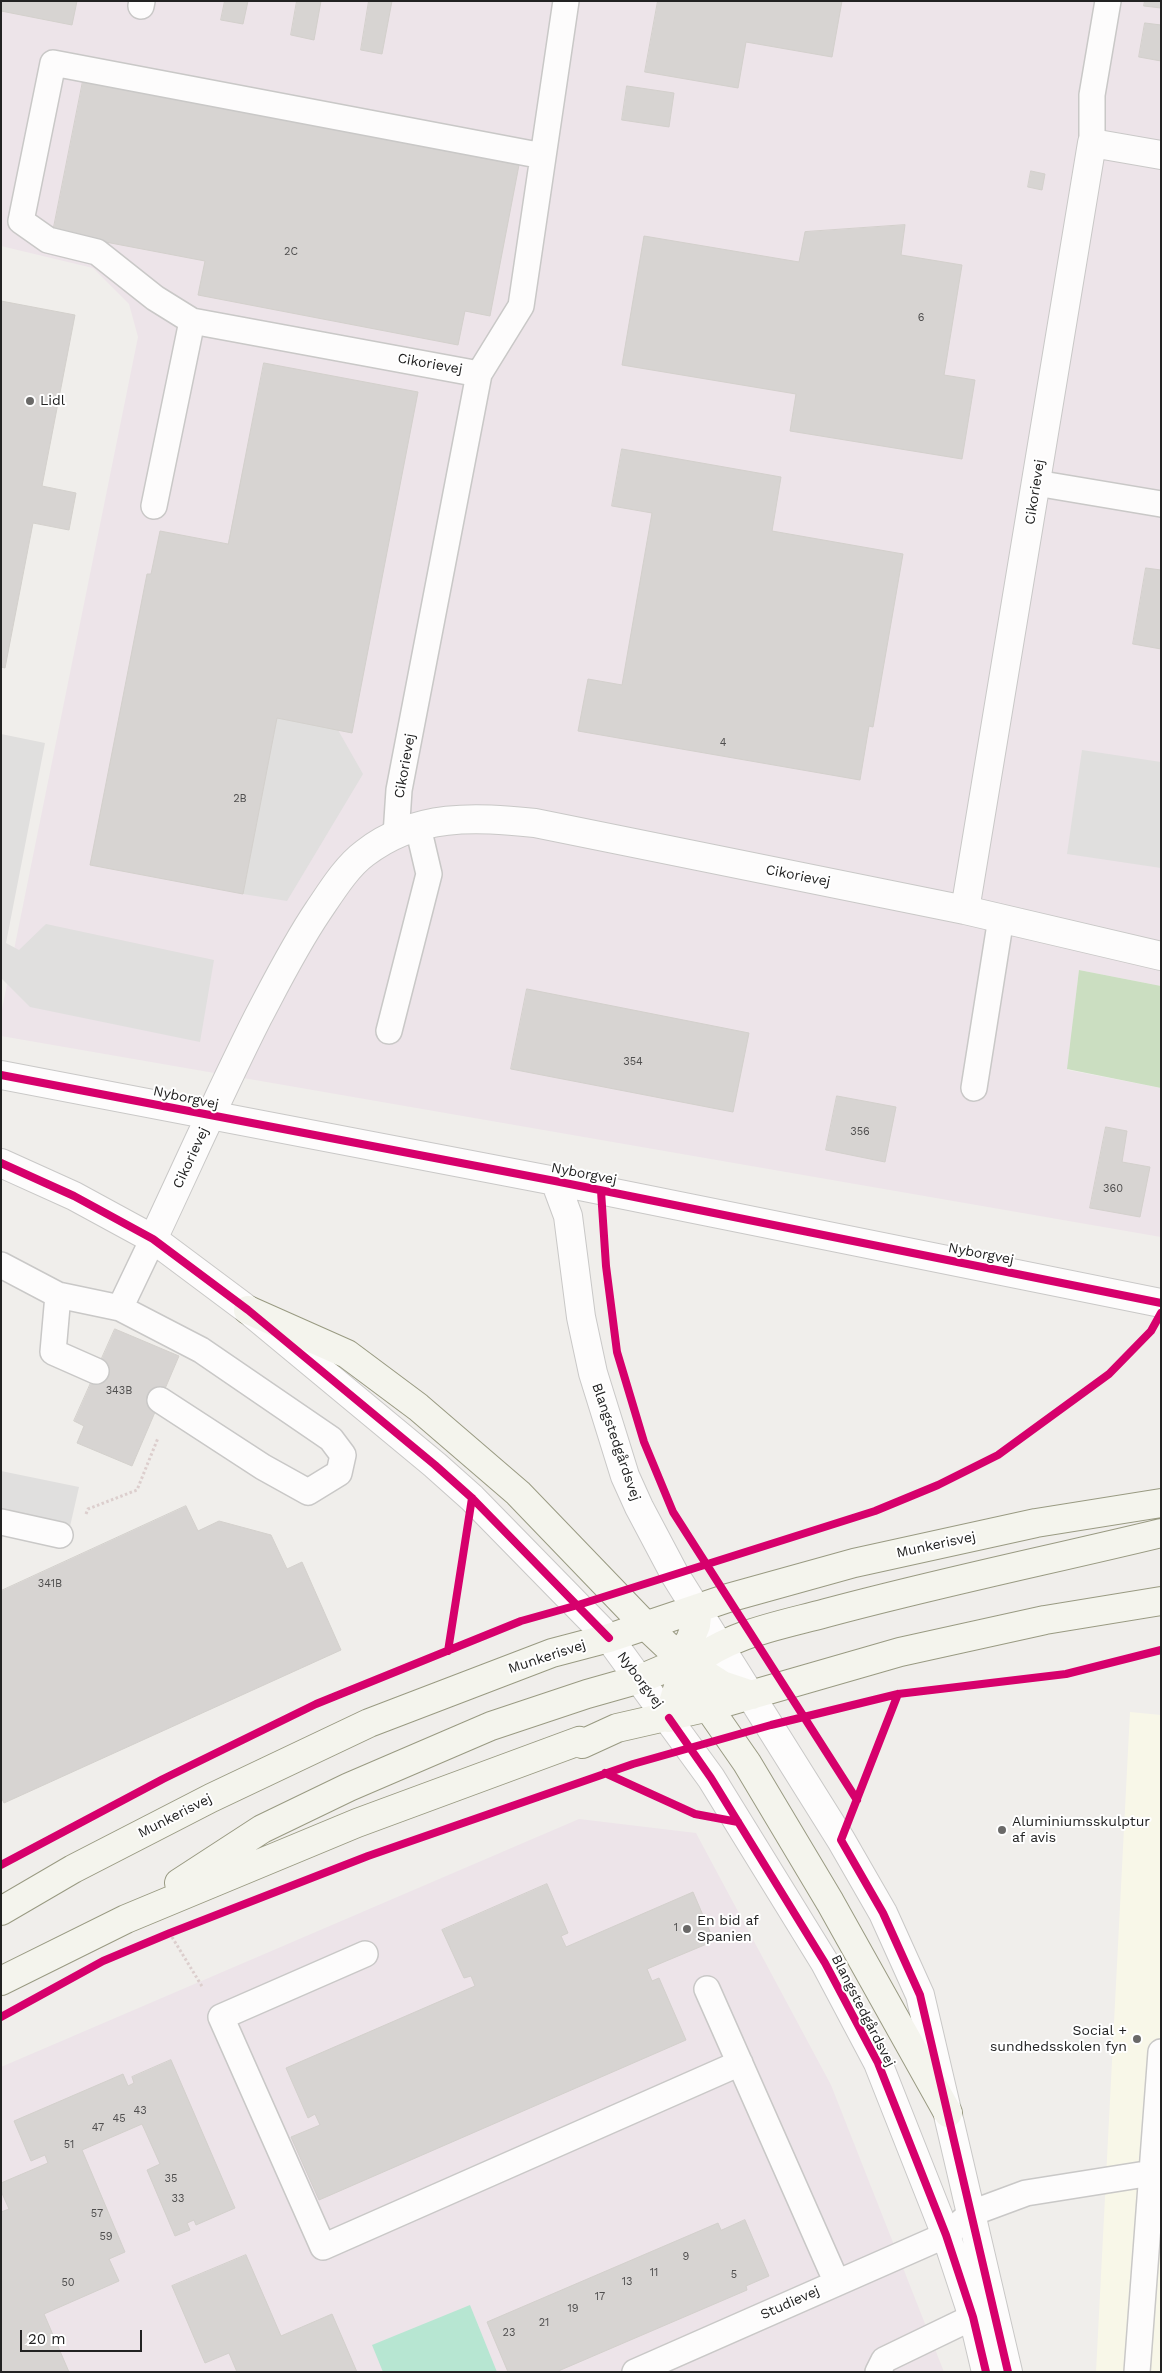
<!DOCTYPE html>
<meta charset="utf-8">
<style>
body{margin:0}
#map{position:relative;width:1162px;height:2373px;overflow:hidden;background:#f0eeeb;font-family:"Work Sans",sans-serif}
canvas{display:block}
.frame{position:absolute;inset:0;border:2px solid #222;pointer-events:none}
.scale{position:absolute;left:20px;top:2330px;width:122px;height:22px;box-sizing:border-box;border:2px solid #222;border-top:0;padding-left:6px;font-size:15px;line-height:18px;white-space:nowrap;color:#222;-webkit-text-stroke:4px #fff;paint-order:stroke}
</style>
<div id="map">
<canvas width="1162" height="2373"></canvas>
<div class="frame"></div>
<div class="scale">20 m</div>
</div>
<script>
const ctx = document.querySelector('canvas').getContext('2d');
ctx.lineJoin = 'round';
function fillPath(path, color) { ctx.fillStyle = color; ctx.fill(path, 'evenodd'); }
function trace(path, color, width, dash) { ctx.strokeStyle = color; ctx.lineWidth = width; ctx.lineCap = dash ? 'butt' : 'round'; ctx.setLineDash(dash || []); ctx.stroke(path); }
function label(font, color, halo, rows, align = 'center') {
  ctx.font = font + ' "Work Sans",sans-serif'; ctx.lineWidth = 4; ctx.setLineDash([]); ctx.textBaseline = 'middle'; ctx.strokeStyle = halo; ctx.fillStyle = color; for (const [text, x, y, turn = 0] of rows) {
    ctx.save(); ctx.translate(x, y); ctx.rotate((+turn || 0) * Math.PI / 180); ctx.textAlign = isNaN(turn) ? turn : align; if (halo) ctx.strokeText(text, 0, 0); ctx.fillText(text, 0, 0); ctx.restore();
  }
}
fillPath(new Path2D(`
 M1,1H1161V986L1079,970L1068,1070L1161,1088V1237L1,1036V1014L138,337L129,304L93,268L1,246Z
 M579,1819L696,1833L831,2085L944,2372H1V2067Z`), '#ede4e9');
fillPath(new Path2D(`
 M1130,1712L1161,1715V2372H1096Z`), '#f8f7e8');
fillPath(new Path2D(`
 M1079,970L1161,986V1088L1067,1069Z`), '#cbdec1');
fillPath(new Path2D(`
 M470,2305L497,2372H383L372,2345Z`), '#b7e6d2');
fillPath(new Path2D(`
 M277,718L338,730L363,774L287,901L243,894Z
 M1,734L45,743L6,943L19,950L46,924L214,960L200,1042L30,1007L1,978Z
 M1082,750L1161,762V868L1067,854Z
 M1,1471L79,1487L66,1544L3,1535L1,1545Z`), '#e0dfde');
const building = new Path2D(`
 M1,1H77L72,25L1,11Z
 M225,1H248L243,24L221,20Z
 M297,1H321L314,40L291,35Z
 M369,1H392L382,54L361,50Z
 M658,1H842L832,57L746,42L738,88L645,72Z
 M1145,1H1161V8L1144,6Z
 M1145,23L1161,25V61L1139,57Z
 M83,81L519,165L490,316L465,311L458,345L198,295L205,261L53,232Z
 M627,86L674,93L669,127L622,120Z
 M1031,171L1045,174L1042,190L1028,187Z
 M905,225L901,255L962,265L944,375L975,380L962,459L790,431L796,394L622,365L644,236L799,262L805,232Z
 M1,301L75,315L42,486L76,493L69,530L33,523L5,668L1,667Z
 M264,363L418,392L352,733L277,718L243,894L90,865L147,574H151L160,531L228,544Z
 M622,449L781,477L772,531L903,554L873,727L869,726L860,780L578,731L588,679L622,685L652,513L612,506Z
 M1146,568L1161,570V649L1133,644Z
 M527,989L749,1033L733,1112L511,1069Z
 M837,1096L896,1107L885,1162L826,1150Z
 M1106,1127L1127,1131L1122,1162L1150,1167L1140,1217L1090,1208Z
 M115,1329L179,1356L132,1466L77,1443L84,1426L74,1421Z
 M186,1506L198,1531L219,1521L271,1535L287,1569L302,1562L341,1650L4,1803L1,1797V1591Z
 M547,1884L568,1933L561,1936L566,1947L693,1892L714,1941L647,1969L652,1981L659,1978L686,2040L319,2200L291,2137L320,2125L315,2114L308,2118L286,2068L475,1986L471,1976L464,1978L442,1930Z
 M171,2060L235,2208L196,2225L194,2220L187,2223L190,2230L175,2236L147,2170L160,2164L142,2124L82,2150L125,2252L109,2259L119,2281L44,2314L69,2372H1V2212L9,2209L1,2191V2183L48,2163L45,2155L31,2161L14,2121L123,2074L128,2086L134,2083L132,2077Z
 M745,2220L769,2276L746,2286L747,2290L556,2372H508L487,2322L718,2223L721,2230Z
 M246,2255L281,2336L332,2314L357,2372H237L229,2353L205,2363L172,2286Z`);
fillPath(building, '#d7d4d2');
trace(building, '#d3d0cc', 1);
const service = new Path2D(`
 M141,6L142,1
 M1092,143V95L1108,1
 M192,321L155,298L97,252L48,240L21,221L53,63L543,156
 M479,374L521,306L566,1
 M1036,483L1161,504
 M154,506L192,321L479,374L399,790L396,835
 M389,1031L429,874L418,827
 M974,1088L1001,918
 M1,1265L58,1295L120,1308L153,1239
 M58,1295L53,1352L96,1371
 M120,1308L201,1350L331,1439L343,1455L339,1473L308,1492L263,1467L160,1400
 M1,1522L60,1535
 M365,1954L221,2017L323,2247L740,2063
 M707,1989L837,2283
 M635,2372L946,2235L972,2213L1026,2193L1152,2173
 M878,2372L884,2360L973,2317
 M1137,2372L1161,2052`);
const minor = new Path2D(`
 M965,910L1092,143L1161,155
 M153,1239C188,1165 221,1090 258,1017C277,981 295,945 318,911C331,892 346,867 365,853C417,813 475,817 535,823L965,910L1161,956`);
const tertiary = new Path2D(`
 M1,1075L555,1181L1161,1303
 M1,1163L74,1196L153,1239L248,1310L435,1465L472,1498L609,1638L711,1778L825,1963L878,2063L946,2235L973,2317L986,2372
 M555,1181L568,1216L581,1317L593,1373L625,1476L639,1507L675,1575L841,1840L883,1913L920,1995L1008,2372`);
const secondary = new Path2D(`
 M248,1310L347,1354L418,1407L518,1493L646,1626L680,1658L722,1685L752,1695
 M699,1694L747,1763L830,1902L948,2113
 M669,1718C674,1701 678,1676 693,1664C728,1634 782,1625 826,1613C937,1583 1049,1560 1161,1533
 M179,1883L262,1829L349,1787L491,1726L587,1694L640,1679L673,1665L690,1640L696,1625L698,1608
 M1,1911L73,1869L211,1798L369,1723L552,1653L609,1638L728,1598L854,1563L1036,1523L1161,1503
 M1,1981L126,1919L357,1823L579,1741L582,1744L617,1728L709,1707L900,1652L1045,1620L1161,1601`);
trace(service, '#c9c8c7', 28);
trace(minor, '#c9c8c7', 30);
trace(tertiary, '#c9c8c7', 30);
trace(secondary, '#999a82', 30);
trace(new Path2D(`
 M86,1514L88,1509L137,1490L158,1438
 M172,1937L203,1988`), '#dccecd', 3, [2.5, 2.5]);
trace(service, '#fdfcfc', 25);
trace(minor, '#fdfcfc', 28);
trace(tertiary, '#fdfcfc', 28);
trace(secondary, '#f4f4ed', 28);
trace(new Path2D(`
 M1,1075L555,1181L1161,1303
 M1,1163L74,1196L153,1239L248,1310L435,1465L472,1498L609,1638
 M601,1191L606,1266L617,1352L644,1442L673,1512L857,1800
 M448,1651L472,1498
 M898,1694L841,1840L883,1913L920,1995L1008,2372
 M669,1718L711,1778L825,1963L878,2063L946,2235L973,2317L986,2372
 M605,1773L695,1814L738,1822
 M1,1865L163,1779L316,1704L521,1621L578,1605L875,1511L938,1485L998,1455L1109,1374L1151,1331L1161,1313
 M1,2017L103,1961L170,1933L368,1856L633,1764L771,1725L898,1694L1066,1674L1161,1650`), '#d6006c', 8);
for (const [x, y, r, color] of [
 [30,401,5,"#6a6968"],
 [1002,1830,5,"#6a6968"],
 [687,1929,5,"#6a6968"],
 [1137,2039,5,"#6a6968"]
]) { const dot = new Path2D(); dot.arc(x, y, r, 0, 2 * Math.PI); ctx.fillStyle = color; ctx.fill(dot); trace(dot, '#fff', 2); }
label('11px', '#4f4e4e', null, [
 ["2C",291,252],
 ["6",921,318],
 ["4",723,743],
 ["2B",240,799],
 ["354",633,1062],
 ["356",860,1132],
 ["360",1113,1189],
 ["343B",119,1391],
 ["341B",50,1584],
 ["1",676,1928],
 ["43",140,2111],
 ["45",119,2119],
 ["47",98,2128],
 ["51",69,2145],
 ["35",171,2179],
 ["33",178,2199],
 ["57",97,2214],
 ["59",106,2237],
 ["9",686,2257],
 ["11",654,2273],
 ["5",734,2275],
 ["13",627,2282],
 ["50",68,2283],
 ["17",600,2297],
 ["19",573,2309],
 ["21",544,2323],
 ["23",509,2333]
]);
label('14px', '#222', '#fff', [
 ["Cikorievej",430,364,10],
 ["Cikorievej",1035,492,-81],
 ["Cikorievej",405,766,-80],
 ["Cikorievej",798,876,11],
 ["Nyborgvej",186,1098,12],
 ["Cikorievej",191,1158,-65],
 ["Nyborgvej",584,1174,11],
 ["Nyborgvej",981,1254,11],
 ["Blangstedgårdsvej",616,1442,71],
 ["Munkerisvej",936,1545,-12],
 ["Munkerisvej",547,1657,-18],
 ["Nyborgvej",640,1680,53],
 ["Munkerisvej",175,1816,-27],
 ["Blangstedgårdsvej",863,2011,63],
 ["Studievej",790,2303,-24]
]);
label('14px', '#222', '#fff', [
 ["Lidl",40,401],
 ["Aluminiumsskulptur",1012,1822],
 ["af avis",1012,1838],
 ["En bid af",697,1921],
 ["Spanien",697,1937],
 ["Social +",1127,2031,"right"],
 ["sundhedsskolen fyn",1127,2047,"right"]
], 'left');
</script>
